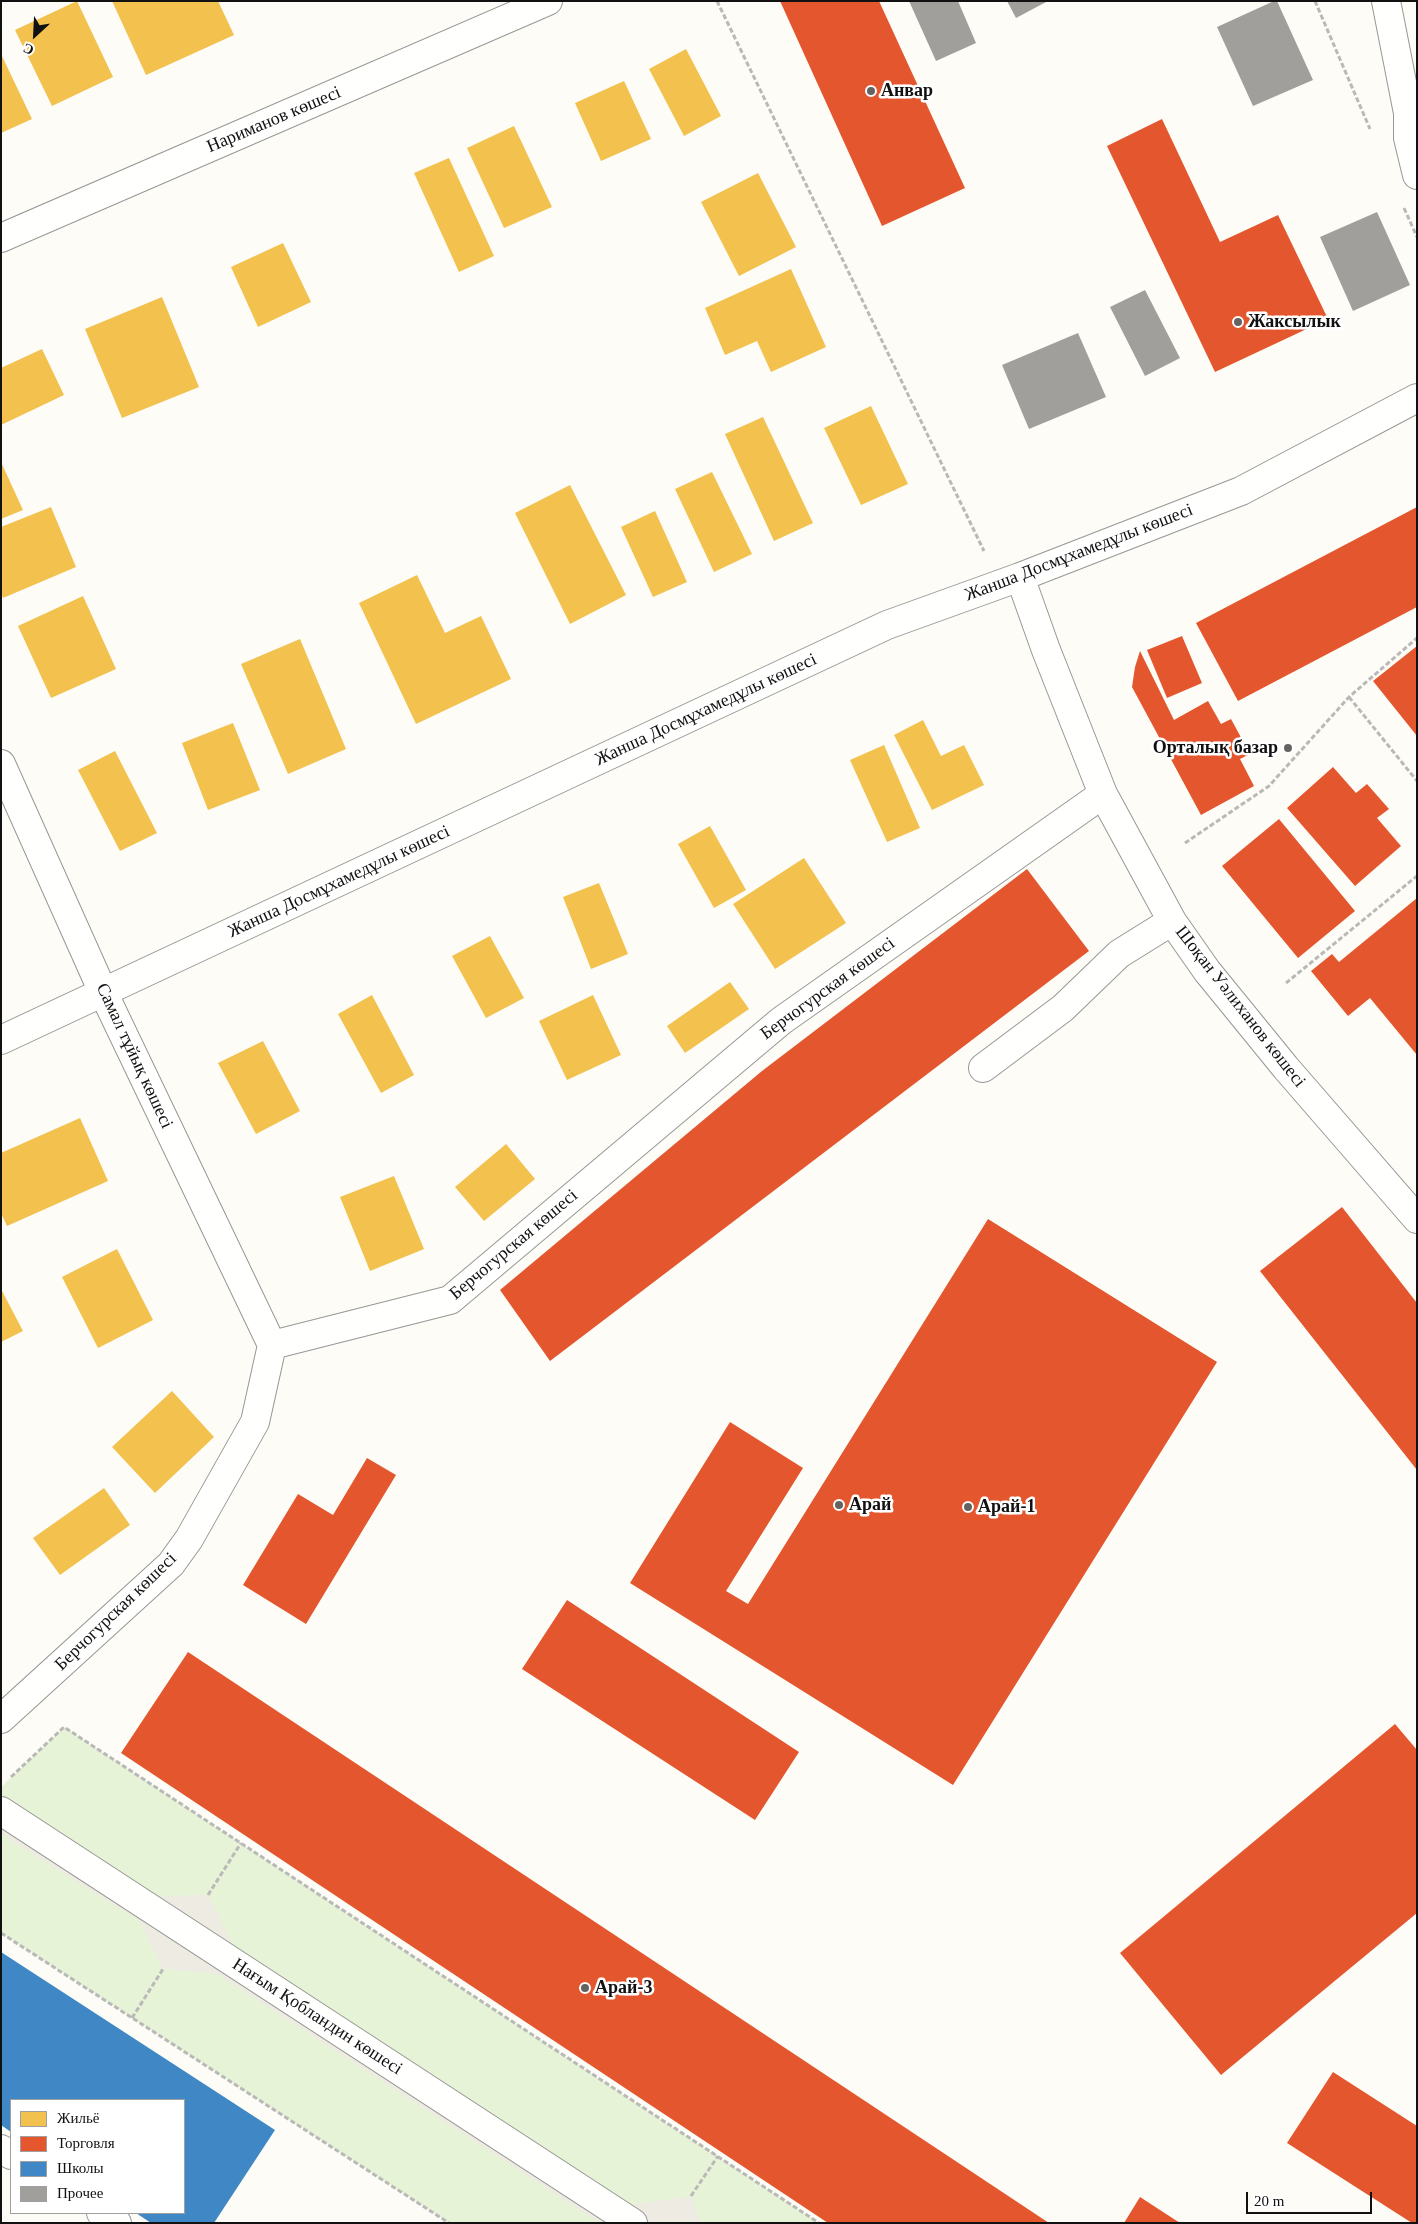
<!DOCTYPE html>
<meta charset="utf-8">
<style>
body{margin:0}
#map{position:relative;width:1418px;height:2224px;overflow:hidden;background:#fdfcf7;font-family:"Times New Roman",serif}
canvas{display:block}
.frame{position:absolute;inset:0;border:2px solid #111;pointer-events:none}
.legend{position:absolute;left:10px;top:2099px;width:175px;height:115px;box-sizing:border-box;background:#fff;border:1px solid #a0a0a0;margin:0;padding:6px 9px;list-style:none;font-size:15px;color:#111}
.legend li{display:flex;align-items:center;gap:10px;height:25px}
.legend b{width:25px;border:1px solid #a0a0a0}
.north{position:absolute;left:10px;top:10px;width:50px;height:50px;-webkit-text-stroke:4px #fff;paint-order:stroke;rotate:205deg;font-size:14px;font-weight:700;line-height:20px;text-align:center;color:#111}
.north::after{content:'';display:block;margin:auto;width:18px;height:22px;background:#111;clip-path:polygon(50% 0,100% 100%,50% 72%,0 100%)}
.scale{position:absolute;left:1246px;top:2192px;width:126px;height:22px;box-sizing:border-box;border:2px solid #111;border-top:0;padding-left:6px;font-size:15px;line-height:18px;white-space:nowrap;color:#111;-webkit-text-stroke:4px #fff;paint-order:stroke}
</style>
<div id="map">
<canvas width="1418" height="2224"></canvas>
<div class="frame"></div>
<ul class="legend">
<li><b style="height:14px;background:#f2c14e"></b>Жильё</li>
<li><b style="height:14px;background:#e4572e"></b>Торговля</li>
<li><b style="height:14px;background:#3f88c5"></b>Школы</li>
<li><b style="height:14px;background:#a19f9c"></b>Прочее</li>
</ul>
<div class="north">С</div>
<div class="scale">20 m</div>
</div>
<script>
const ctx = document.querySelector('canvas').getContext('2d');
ctx.lineJoin = 'round';
function fillPath(path, color) { ctx.fillStyle = color; ctx.fill(path, 'evenodd'); }
function trace(path, color, width, dash) { ctx.strokeStyle = color; ctx.lineWidth = width; ctx.lineCap = dash ? 'butt' : 'round'; ctx.setLineDash(dash || []); ctx.stroke(path); }
function label(font, color, halo, rows, align = 'center') {
  ctx.font = font + ' "Times New Roman",serif'; ctx.lineWidth = 5; ctx.setLineDash([]); ctx.textBaseline = 'middle'; ctx.strokeStyle = halo; ctx.fillStyle = color; for (const [text, x, y, turn = 0] of rows) {
    ctx.save(); ctx.translate(x, y); ctx.rotate((+turn || 0) * Math.PI / 180); ctx.textAlign = isNaN(turn) ? turn : align; if (halo) ctx.strokeText(text, 0, 0); ctx.fillText(text, 0, 0); ctx.restore();
  }
}
fillPath(new Path2D(`
 M64,1727L819,2223H449L1,1933V1787Z`), '#e7f3d7');
fillPath(new Path2D(`
 M1,1797L155,1896L208,1895L234,1947L627,2205L691,2196L701,2223H600L217,1974L163,1969L140,1921L1,1834Z`), '#edebe2');
fillPath(new Path2D(`
 M77,1L113,77L52,106L15,30Z
 M112,1H218L234,35L146,75Z
 M686,49L721,116L684,136L649,69Z
 M1,54L32,119L1,133Z
 M624,81L651,139L601,161L575,103Z
 M514,126L552,207L504,228L467,148Z
 M449,158L494,256L459,272L414,173Z
 M758,173L796,247L739,276L701,202Z
 M283,243L311,302L258,327L231,267Z
 M791,269L826,347L771,372L757,341L725,355L705,308Z
 M162,297L199,387L122,418L85,329Z
 M42,349L64,395L1,425V368Z
 M871,406L908,484L861,505L824,428Z
 M763,417L813,523L774,541L725,434Z
 M1,462L23,510L1,519Z
 M712,472L752,554L714,572L675,489Z
 M570,485L626,595L570,624L515,513Z
 M51,507L76,567L3,598L1,592V527Z
 M655,511L687,582L653,597L621,527Z
 M417,575L445,633L481,616L511,679L416,724L359,603Z
 M83,596L116,669L51,698L18,626Z
 M300,639L346,749L288,774L241,664Z
 M923,720L941,756L964,745L984,785L932,810L894,735Z
 M233,723L260,790L208,810L182,743Z
 M884,745L920,828L887,842L850,760Z
 M115,751L157,833L120,851L78,770Z
 M710,826L746,890L714,908L678,844Z
 M804,858L846,923L775,969L733,904Z
 M599,883L628,954L591,969L563,897Z
 M490,936L524,998L486,1018L452,956Z
 M730,982L749,1009L685,1053L667,1026Z
 M372,995L414,1075L381,1093L338,1014Z
 M593,995L621,1055L567,1080L539,1021Z
 M263,1041L300,1111L256,1134L218,1063Z
 M80,1118L108,1181L7,1226L1,1213V1153Z
 M506,1144L535,1179L484,1221L455,1187Z
 M394,1176L424,1249L370,1271L340,1197Z
 M117,1249L153,1320L98,1348L62,1277Z
 M1,1289L23,1331L1,1342Z
 M172,1391L214,1437L155,1493L112,1447Z
 M104,1488L130,1525L60,1575L33,1538Z`), '#f2c14e');
fillPath(new Path2D(`
 M780,1H879L965,188L882,226Z
 M1162,119L1220,242L1278,215L1328,319L1215,372L1107,146Z
 M1417,507V607L1238,701L1196,623Z
 M1182,636L1202,683L1167,698L1147,650Z
 M1417,646V736L1373,681Z
 M1140,651L1174,720L1208,701L1221,724L1231,719L1250,754L1240,759L1254,786L1201,815L1132,687L1135,667Z
 M1333,767L1356,793L1367,784L1389,809L1377,818L1401,846L1355,886L1287,808Z
 M1279,819L1355,911L1298,958L1222,866Z
 M1027,869L1089,951L550,1361L500,1290L762,1071Z
 M1417,898V1055L1370,998L1348,1016L1311,971L1332,954L1339,962Z
 M1342,1207L1417,1303V1470L1260,1271Z
 M988,1219L1217,1362L953,1785L630,1583L730,1422L803,1468L726,1591L748,1604Z
 M367,1458L396,1475L306,1624L243,1585L298,1494L333,1515Z
 M567,1600L799,1752L755,1820L522,1669Z
 M188,1652L1049,2223H828L121,1753Z
 M1395,1724L1417,1750V1913L1221,2075L1120,1953Z
 M1333,2072L1417,2126V2223H1412L1287,2143Z
 M1140,2197L1180,2223H1124Z`), '#e4572e');
fillPath(new Path2D(`
 M1,1952L275,2130L214,2223H151L136,2213H184V2100H11V2132L1,2125Z`), '#3f88c5');
fillPath(new Path2D(`
 M909,1H958L976,43L936,61Z
 M1007,1H1048L1016,18Z
 M1274,1H1277L1313,80L1253,106L1217,27Z
 M1377,212L1410,285L1353,311L1320,237Z
 M1145,290L1180,358L1145,376L1110,307Z
 M1078,333L1106,397L1029,429L1002,365Z`), '#a19f9c');
const minor = new Path2D(`
 M1386,1L1408,113V138L1417,175
 M1,238L548,1
 M1020,577L1046,650L1103,794L1172,921L1207,971L1286,1068L1417,1219
 M1,764L103,992L272,1345
 M1,1040L887,625L1020,577L1241,491L1417,398
 M983,1068L1063,1008L1119,954L1172,921
 M272,1345L450,1300L781,1021L1103,794
 M1,1719L171,1564L189,1539L255,1422L272,1345
 M1,1811L633,2223
 M1,2149L11,2155
 M101,2213L117,2223`);
trace(minor, '#979795', 30);
trace(new Path2D(`
 M717,1L984,551
 M1315,1L1370,129
 M1404,208L1417,237
 M1349,697L1417,781
 M1185,843L1269,786L1349,697L1417,638
 M1286,983L1417,876
 M11,1777L64,1727L819,2223
 M208,1895L241,1843
 M1,1933L449,2223
 M132,2018L163,1969
 M691,2196L718,2156`), '#b9b9b8', 3, [5, 2.5]);
trace(minor, '#fffffe', 28);
for (const [x, y, r, color] of [
 [871,91,5,"#646362"],
 [1238,322,5,"#646362"],
 [1288,748,5,"#646362"],
 [839,1505,5,"#646362"],
 [968,1507,5,"#646362"],
 [585,1988,5,"#646362"]
]) { const dot = new Path2D(); dot.arc(x, y, r, 0, 2 * Math.PI); ctx.fillStyle = color; ctx.fill(dot); trace(dot, '#fff', 2); }
label('bold 18px', '#111', '#fff', [
 ["Анвар",881,91],
 ["Жаксылык",1248,322],
 ["Орталық базар",1278,748,"right"],
 ["Арай",849,1505],
 ["Арай-1",978,1507],
 ["Арай-3",595,1988]
], 'left');
label('18px', '#111', '#fff', [
 ["Нариманов көшесі",274,120,-23],
 ["Жанша Досмұхамедұлы көшесі",1079,553,-21],
 ["Жанша Досмұхамедұлы көшесі",706,710,-25],
 ["Жанша Досмұхамедұлы көшесі",339,882,-25],
 ["Берчогурская көшесі",828,989,-36],
 ["Шоқан Уәлиханов көшесі",1240,1007,52],
 ["Самал тұйық көшесі",134,1056,65],
 ["Берчогурская көшесі",514,1245,-40],
 ["Берчогурская көшесі",116,1612,-44],
 ["Нағым Қобландин көшесі",317,2017,33]
]);
</script>
